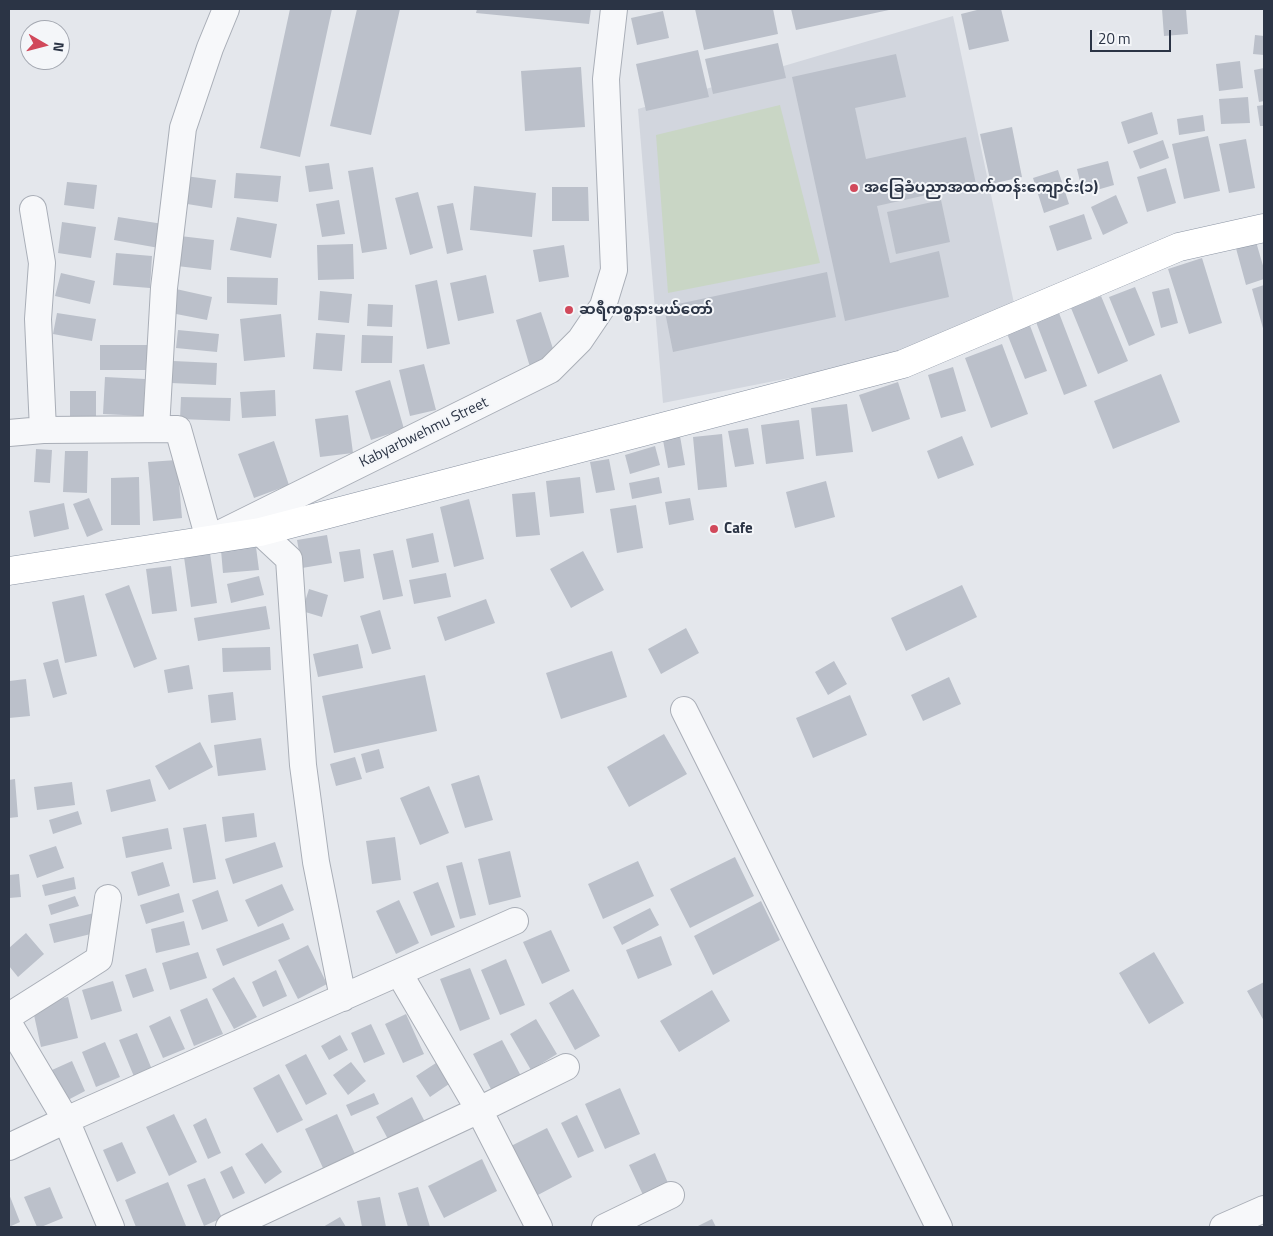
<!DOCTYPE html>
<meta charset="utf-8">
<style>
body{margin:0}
#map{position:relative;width:1273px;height:1236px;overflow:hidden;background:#e4e7ec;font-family:"Titillium Web",sans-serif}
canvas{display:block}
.frame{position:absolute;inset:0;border:10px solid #2b3445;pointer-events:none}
.north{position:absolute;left:20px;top:20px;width:50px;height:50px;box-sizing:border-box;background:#f4f6f9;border:1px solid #a4a8b1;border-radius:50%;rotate:98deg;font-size:14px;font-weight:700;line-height:20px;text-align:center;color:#2b3445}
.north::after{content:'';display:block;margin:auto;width:18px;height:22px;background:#d1495b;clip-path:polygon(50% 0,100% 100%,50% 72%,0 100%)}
.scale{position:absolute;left:1090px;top:30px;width:81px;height:22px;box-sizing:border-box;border:2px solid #2b3445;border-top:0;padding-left:6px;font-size:15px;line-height:18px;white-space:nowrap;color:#2b3445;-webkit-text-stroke:4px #f4f6f9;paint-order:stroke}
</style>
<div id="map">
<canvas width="1273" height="1236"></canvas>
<div class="frame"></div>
<div class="north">N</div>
<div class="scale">20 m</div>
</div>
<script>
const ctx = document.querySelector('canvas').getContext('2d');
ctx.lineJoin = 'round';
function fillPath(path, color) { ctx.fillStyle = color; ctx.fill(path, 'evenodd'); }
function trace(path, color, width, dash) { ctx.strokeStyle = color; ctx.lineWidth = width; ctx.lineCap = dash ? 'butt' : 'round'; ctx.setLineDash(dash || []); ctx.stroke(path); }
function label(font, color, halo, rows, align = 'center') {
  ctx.font = font + ' "Titillium Web","Noto Sans Myanmar",sans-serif'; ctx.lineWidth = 4; ctx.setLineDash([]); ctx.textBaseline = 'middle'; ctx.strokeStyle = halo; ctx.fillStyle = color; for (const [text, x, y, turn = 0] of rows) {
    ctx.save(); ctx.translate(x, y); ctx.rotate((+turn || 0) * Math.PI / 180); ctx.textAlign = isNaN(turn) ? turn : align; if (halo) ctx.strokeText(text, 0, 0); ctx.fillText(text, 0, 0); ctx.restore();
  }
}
fillPath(new Path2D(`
 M953,16L1015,308L896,357L663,403L638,109Z`), '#d2d6de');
fillPath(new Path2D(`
 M780,105L820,263L668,293L656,135Z`), '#c9d6c5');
fillPath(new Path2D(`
 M290,9H332L300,157L260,148Z
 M357,9H400L371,135L330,126Z
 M477,9H591L589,24L476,13Z
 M695,9H773L778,34L704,50Z
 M791,9H889V10L796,30Z
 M981,9H1001L1009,41L969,50L961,14Z
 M1162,9H1186L1188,34L1164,36Z
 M663,11L669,38L637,45L631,18Z
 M1255,35L1264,36V55L1253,54Z
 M778,43L786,78L713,94L705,59Z
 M698,50L709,97L646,111L636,64Z
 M896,54L906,97L855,108L866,159L966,137L976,184L877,206L890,263L939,251L949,297L845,321L792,77Z
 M1240,61L1243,88L1219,91L1216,64Z
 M581,67L585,127L525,131L521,71Z
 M1264,68V101L1259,102L1254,70Z
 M1248,97L1250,123L1221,124L1219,99Z
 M1264,105V126H1260L1257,106Z
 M1152,112L1158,134L1128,144L1121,122Z
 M1203,115L1205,131L1179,135L1177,119Z
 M1012,127L1022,177L991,184L980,134Z
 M1208,136L1220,191L1184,199L1172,144Z
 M1246,139L1255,188L1229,193L1219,144Z
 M1163,140L1169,158L1140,169L1133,151Z
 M1108,161L1114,185L1083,194L1077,169Z
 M329,163L333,189L309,192L305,166Z
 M373,167L387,249L362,253L348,171Z
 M1166,168L1176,203L1147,212L1137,177Z
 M1058,170L1069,204L1044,213L1033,178Z
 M236,173L281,176L278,202L234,198Z
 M185,176L216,180L212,208L181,203Z
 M67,182L97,185L94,209L64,205Z
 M474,186L536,193L532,237L470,230Z
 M552,187H588L589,221H552Z
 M418,192L433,248L410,255L395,198Z
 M1116,195L1128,223L1103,235L1091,207Z
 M339,200L345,234L322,237L316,204Z
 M941,200L950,242L896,254L887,212Z
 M453,203L463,250L447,254L437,206Z
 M1084,214L1092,239L1057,251L1049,226Z
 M118,217L163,224L159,248L114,240Z
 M237,217L277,224L271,258L230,250Z
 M62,222L96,227L91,258L58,253Z
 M1254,235L1264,269V279L1246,285L1234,241Z
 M180,236L214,240L211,270L177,266Z
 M353,244L354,279L318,280L317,245Z
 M564,245L569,277L539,282L533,250Z
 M116,253L152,256L150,288L113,285Z
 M1202,258L1222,323L1189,334L1168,269Z
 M827,272L836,317L673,352L664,307Z
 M61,273L95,281L90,304L55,296Z
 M486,275L494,313L458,321L450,283Z
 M227,277L278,278L277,305L227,303Z
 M437,280L450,344L427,349L415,285Z
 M1264,285V332L1252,289Z
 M1135,287L1155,335L1129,346L1109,297Z
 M1169,288L1178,323L1161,328L1152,292Z
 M176,289L212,297L207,320L171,313Z
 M320,291L352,294L349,323L318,320Z
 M1101,296L1128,361L1098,374L1071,308Z
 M368,304L393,305L392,327L367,326Z
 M541,312L556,358L530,367L516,320Z
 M57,313L96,319L92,341L53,334Z
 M1059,313L1087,386L1064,395L1036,322Z
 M281,314L285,357L244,361L240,319Z
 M1029,323L1047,371L1025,379L1006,331Z
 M178,330L219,334L217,352L176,348Z
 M316,333L345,335L342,371L313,369Z
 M362,335L393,336L392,363H361Z
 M1002,344L1028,414L991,428L965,358Z
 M100,345H150V370H100Z
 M173,361L217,363L216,385L171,383Z
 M424,364L436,410L410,416L399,370Z
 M953,367L966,411L941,418L928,375Z
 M1161,374L1180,422L1113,449L1094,401Z
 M105,377L145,379L144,416L103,414Z
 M390,380L404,429L371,440L355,391Z
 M898,382L910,419L872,432L859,395Z
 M275,390L276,416L242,418L240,392Z
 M70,391H96V416H70Z
 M181,397L231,398L230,421L180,419Z
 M847,404L853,452L816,456L811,408Z
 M348,415L353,453L320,457L315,419Z
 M799,420L804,459L766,464L761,425Z
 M748,428L754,464L735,467L728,431Z
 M722,434L727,487L698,490L693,437Z
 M680,436L685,465L668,468L663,440Z
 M962,436L974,465L938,479L927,451Z
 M274,441L289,485L254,498L238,454Z
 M655,446L660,465L630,474L625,455Z
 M36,449L52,450L50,483L34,482Z
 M65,451H88L87,493L63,492Z
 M609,459L615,490L596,493L590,462Z
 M177,460L182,518L153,521L148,462Z
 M139,477L140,525H111V478Z
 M580,477L584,513L550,517L546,481Z
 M659,477L662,493L632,499L629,483Z
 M826,481L835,517L795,528L786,492Z
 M535,492L540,535L516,537L512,494Z
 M89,498L103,530L87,537L73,504Z
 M690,498L694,520L669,525L665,502Z
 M469,499L484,559L454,567L440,507Z
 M64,503L69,529L34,537L29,511Z
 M636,505L643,548L617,553L610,509Z
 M433,533L439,562L412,568L406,539Z
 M327,535L332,563L302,568L297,540Z
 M256,547L259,570L223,573L221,550Z
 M360,549L364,578L344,582L339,552Z
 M393,550L403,596L383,600L373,554Z
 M583,551L604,590L571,608L550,569Z
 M210,553L217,603L191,607L184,557Z
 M171,566L177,611L152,614L146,569Z
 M446,573L451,597L414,604L409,580Z
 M259,576L264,595L231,603L227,584Z
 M129,585L157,659L134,668L105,594Z
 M962,585L977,617L906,651L891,618Z
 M309,589L328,595L322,617L302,611Z
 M84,595L97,656L65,663L52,602Z
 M486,599L495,623L445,641L437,617Z
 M266,606L270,629L198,641L194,618Z
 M380,610L391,649L372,654L360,616Z
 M686,628L699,653L661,674L648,649Z
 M358,644L363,668L318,677L313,654Z
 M270,647L271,670L223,672L222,648Z
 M612,651L627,697L561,719L546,673Z
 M58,659L67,694L53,698L43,663Z
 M834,661L847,684L828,695L815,672Z
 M189,665L193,689L168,693L164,670Z
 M425,675L437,731L334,753L322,696Z
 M949,677L961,704L923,721L911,695Z
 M26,679L30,716L9,718V681Z
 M233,692L236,720L211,723L208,695Z
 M850,695L867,735L813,758L796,718Z
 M664,734L687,774L629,807L607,767Z
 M261,738L266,770L218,776L214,745Z
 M200,742L213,767L169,790L155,766Z
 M379,749L384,768L366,773L361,754Z
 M355,757L362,779L336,786L330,764Z
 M479,775L493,820L465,828L451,784Z
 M15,779L18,817L9,818V780Z
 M150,779L156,801L111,812L106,790Z
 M72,782L75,805L37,810L34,787Z
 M429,786L449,833L420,845L400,798Z
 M78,811L82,824L53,834L49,820Z
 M254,813L257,837L225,842L222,817Z
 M206,824L216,879L193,883L183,828Z
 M168,828L172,849L126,858L122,837Z
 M395,837L401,880L372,884L366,841Z
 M275,842L283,867L233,884L225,859Z
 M56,846L64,868L37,878L29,855Z
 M510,851L521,897L489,905L478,859Z
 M735,857L754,896L690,928L670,889Z
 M638,861L654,896L603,919L588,884Z
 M163,862L170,886L138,896L131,872Z
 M462,862L476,915L460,919L446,866Z
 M19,874L21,897L9,898V875Z
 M74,877L76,889L45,896L42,885Z
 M438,882L455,927L431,936L413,892Z
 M282,884L294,910L258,927L245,900Z
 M218,890L228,921L202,930L192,900Z
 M179,893L184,912L146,924L140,905Z
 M75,896L79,906L51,915L48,905Z
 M399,900L419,943L396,954L376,911Z
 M761,901L780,940L713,975L694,936Z
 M650,908L659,925L622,945L613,927Z
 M94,913L99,932L54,943L49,924Z
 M184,921L190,945L156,953L151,929Z
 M283,923L290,939L223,966L216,949Z
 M551,930L570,971L542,984L523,942Z
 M26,933L44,954L18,977L9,966V948Z
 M661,936L672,965L638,979L626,950Z
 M308,945L327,984L298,999L278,960Z
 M198,952L207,978L170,990L162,963Z
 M1154,952L1184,1003L1149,1024L1119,973Z
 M506,959L525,1005L500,1015L481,970Z
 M146,968L154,991L133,998L125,975Z
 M470,968L490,1019L460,1031L440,979Z
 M276,970L287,996L263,1007L252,982Z
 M234,977L257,1017L234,1029L212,989Z
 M113,981L122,1011L91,1020L82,990Z
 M1264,982V1021L1247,991Z
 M573,989L600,1036L575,1050L549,1003Z
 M712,990L730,1021L679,1052L660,1021Z
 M68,997L78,1038L41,1047L32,1006Z
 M207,998L223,1034L194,1046L180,1010Z
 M406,1014L424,1054L403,1063L385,1024Z
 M170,1016L185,1049L163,1058L149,1026Z
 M536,1019L557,1054L531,1070L510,1034Z
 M371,1024L385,1054L364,1063L351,1033Z
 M137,1033L153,1072L135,1079L119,1040Z
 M340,1035L348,1050L329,1060L321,1046Z
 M502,1040L521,1076L492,1091L473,1054Z
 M105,1042L120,1077L96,1087L82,1052Z
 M306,1054L327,1094L306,1105L285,1065Z
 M72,1061L85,1091L66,1101L52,1070Z
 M351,1062L366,1081L348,1095L333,1075Z
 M436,1063L449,1084L430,1097L416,1076Z
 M279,1074L303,1120L277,1133L253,1088Z
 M620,1088L640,1134L605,1149L585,1104Z
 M374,1093L379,1104L351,1116L346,1105Z
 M412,1097L425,1122L389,1141L376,1117Z
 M174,1114L197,1162L169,1176L146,1127Z
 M337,1114L355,1154L323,1168L305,1129Z
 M577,1115L594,1151L578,1158L561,1123Z
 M206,1118L221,1153L208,1159L193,1125Z
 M547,1128L572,1177L536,1196L511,1146Z
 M122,1142L136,1173L117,1182L103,1150Z
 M262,1143L282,1172L265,1184L245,1154Z
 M655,1153L668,1183L643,1195L629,1165Z
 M482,1159L497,1191L444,1218L428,1186Z
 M232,1166L245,1193L233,1199L220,1172Z
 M205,1178L222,1218L204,1226L187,1185Z
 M168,1182L186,1226L182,1227H136L125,1200Z
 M50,1187L63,1218L41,1227H37L24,1197Z
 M418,1187L430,1227H408L398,1193Z
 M9,1194L20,1222L9,1227Z
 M380,1197L386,1227H362L357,1201Z
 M340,1217L346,1227H323Z
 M712,1219L716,1227H696Z`), '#bbc0ca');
const minor = new Path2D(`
 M33,209L42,263L38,319L43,430
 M156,429L164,288L183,128L210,48L226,9
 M9,433L43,430L178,429L209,539L550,370L580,340L603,306L614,270L606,79L614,9
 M260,532L289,559L303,765L316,862L343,998
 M684,710L724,790L939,1227
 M399,973L479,1110L539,1227
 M9,1016L99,959L108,898
 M9,1024L66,1120L111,1227
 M9,1147L66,1120L515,921
 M229,1227L479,1110L566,1067
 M605,1227L671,1195
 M1223,1227L1264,1209`);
const highway = new Path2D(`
 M9,571L260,532L903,364L1179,247L1264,228`);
trace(minor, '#a9aeb7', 28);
trace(highway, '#8b94a3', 29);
trace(minor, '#f7f8fa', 26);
trace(highway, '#fff', 28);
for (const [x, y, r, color] of [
 [854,188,5,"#d1495b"],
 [569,310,5,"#d1495b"],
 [714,529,5,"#d1495b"]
]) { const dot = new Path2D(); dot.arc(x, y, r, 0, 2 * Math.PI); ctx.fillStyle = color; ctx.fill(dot); trace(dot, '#f4f6f9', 2); }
label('bold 15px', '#2b3445', '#f4f6f9', [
 ["အခြေခံပညာအထက်တန်းကျောင်း(၁)",864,188],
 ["ဆရီကစ္စနားမယ်တော်",579,310],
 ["Cafe",724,529]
], 'left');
label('15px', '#2b3445', '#f4f6f9', [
 ["Kabyarbwehmu Street",424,433,-26]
]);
</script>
